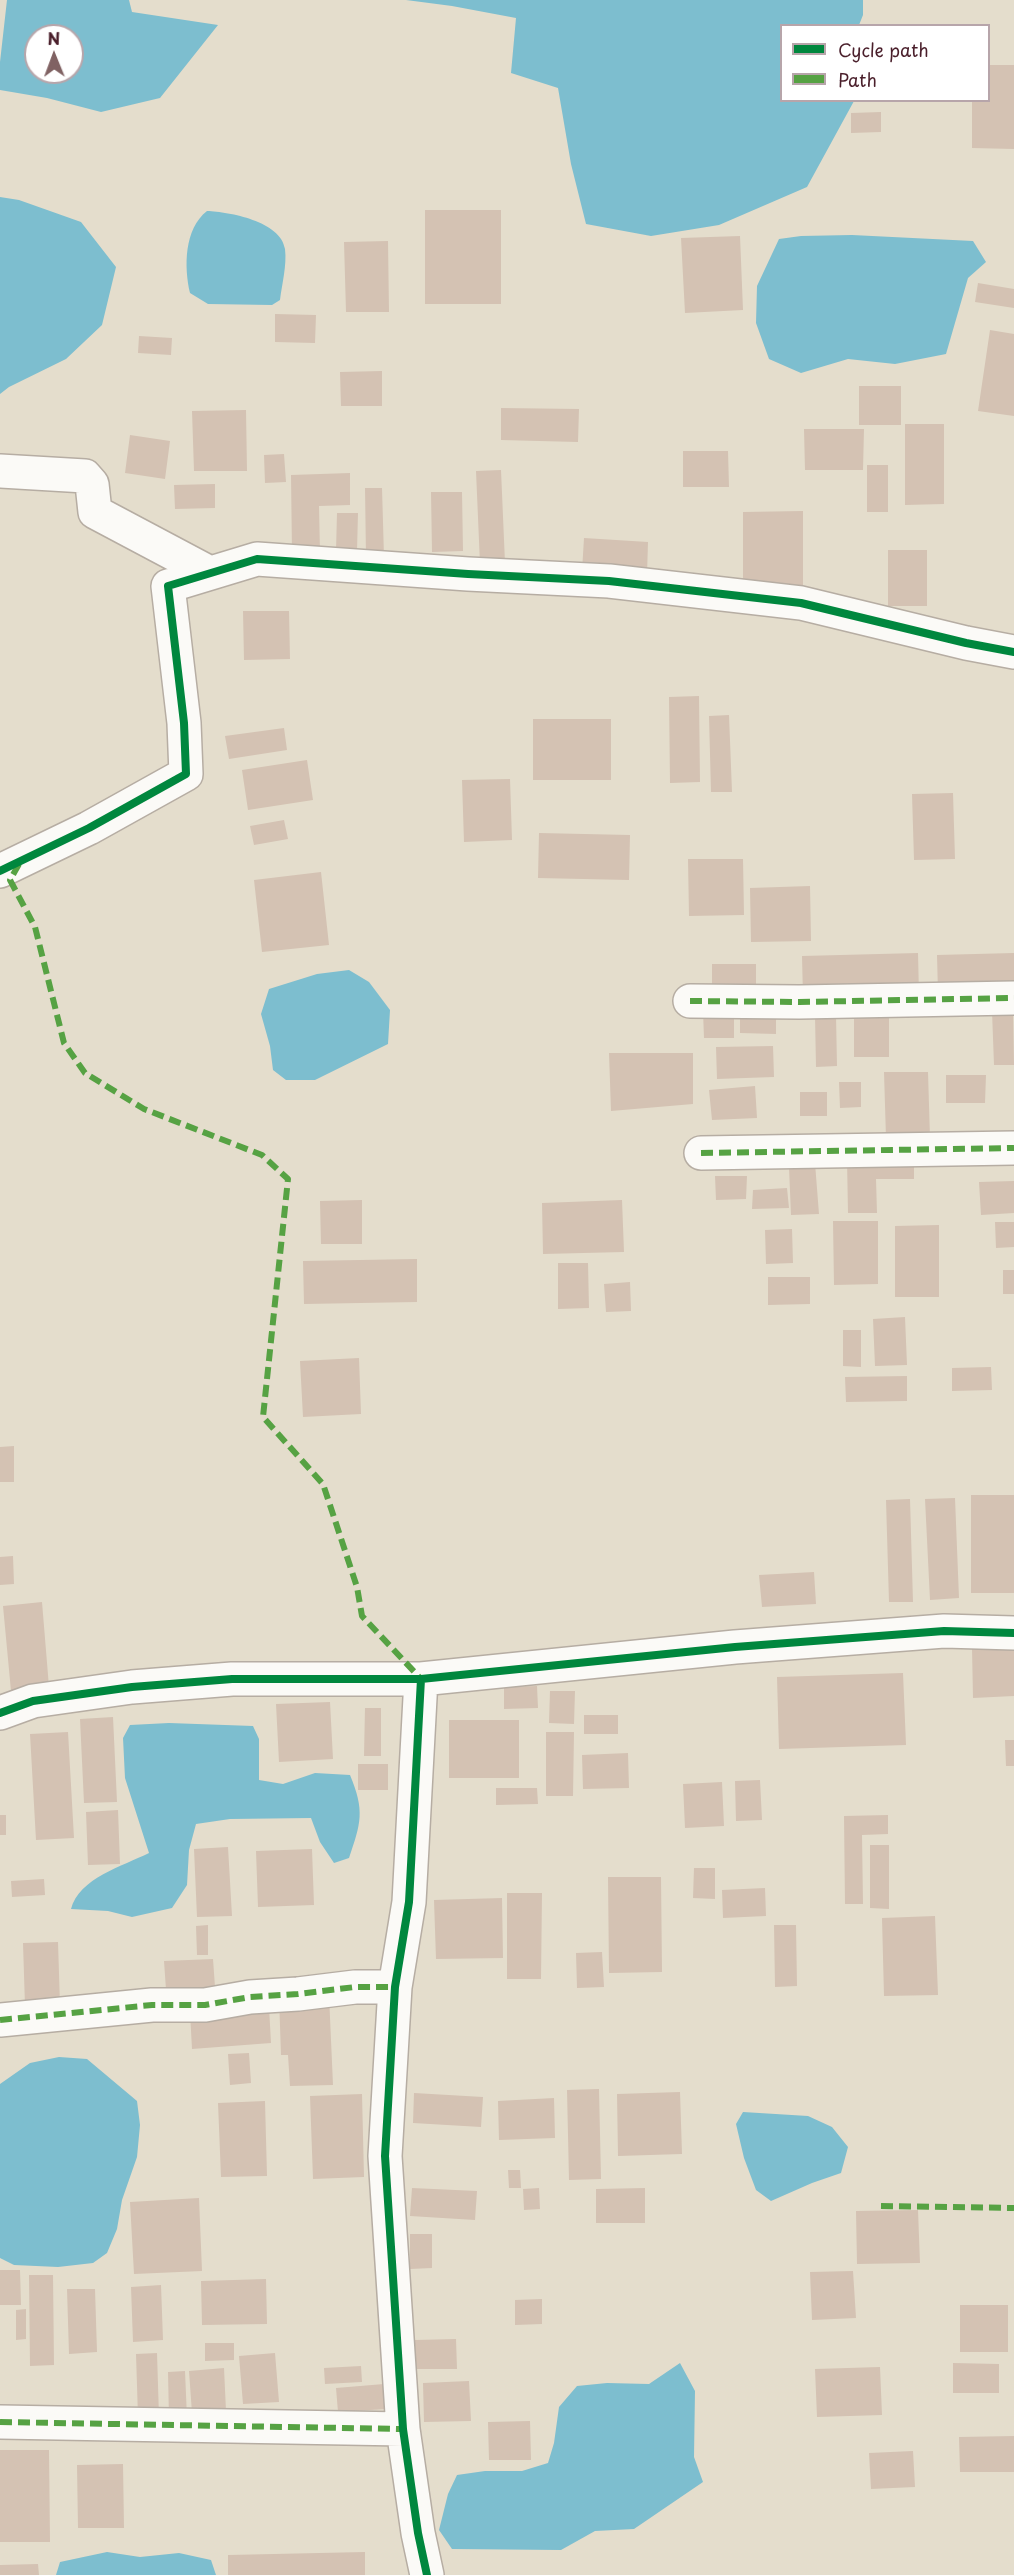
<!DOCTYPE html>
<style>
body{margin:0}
#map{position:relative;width:1014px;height:2575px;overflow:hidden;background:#e4ddcc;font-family:"Playpen Sans",sans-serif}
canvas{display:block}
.legend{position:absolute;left:780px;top:24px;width:210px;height:78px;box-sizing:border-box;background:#fff;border:2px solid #b7a5aa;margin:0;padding:8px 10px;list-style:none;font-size:18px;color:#4a1f2b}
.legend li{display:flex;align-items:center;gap:12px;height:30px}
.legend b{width:30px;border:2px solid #b7a5aa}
.north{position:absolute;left:24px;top:24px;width:60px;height:60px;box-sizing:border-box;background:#fff;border:2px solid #b7a5aa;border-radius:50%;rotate:359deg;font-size:16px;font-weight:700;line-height:24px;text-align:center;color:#4a1f2b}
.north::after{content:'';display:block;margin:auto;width:21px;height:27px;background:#806263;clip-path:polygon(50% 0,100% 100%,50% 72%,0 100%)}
</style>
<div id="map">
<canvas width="1014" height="2575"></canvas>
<ul class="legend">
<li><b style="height:8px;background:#00873e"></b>Cycle path</li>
<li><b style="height:8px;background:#56a243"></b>Path</li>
</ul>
<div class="north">N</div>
</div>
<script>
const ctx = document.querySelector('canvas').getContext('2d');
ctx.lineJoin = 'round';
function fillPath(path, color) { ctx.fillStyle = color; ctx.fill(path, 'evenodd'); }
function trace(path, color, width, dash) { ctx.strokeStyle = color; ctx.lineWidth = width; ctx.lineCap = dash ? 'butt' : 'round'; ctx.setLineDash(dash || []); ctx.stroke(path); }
fillPath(new Path2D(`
 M7,0H129L132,12L218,25L160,98L101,112L47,98L0,90V62ZM36,36H72V72H36Z
 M406,0H863V15L859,25L782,26V100L854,101L807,187L719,225L651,236L586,224L571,164L558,88L511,73L516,18L452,6Z
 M0,197L19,200L81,222L116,267L102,325L66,359L9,387L0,394Z
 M207,211C229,212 281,221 285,249C287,265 282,284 280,300L272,305L208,304L190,293C184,267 184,229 207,211Z
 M852,235L973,241L986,262L968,278L946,354L895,364L848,359L801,373L769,359L756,323L757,286L779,239L801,236Z
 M349,970L369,982L390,1010L388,1044L315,1080H286L273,1070L270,1046L261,1014L269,989L317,974Z
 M169,1723L253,1726L259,1739V1780L283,1784L315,1773L350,1775C365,1811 361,1823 349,1858L334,1863L320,1842L311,1818L230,1819L196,1824L189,1850L187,1885L172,1908L132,1917L108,1911L71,1909C79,1878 123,1866 149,1853L125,1778L123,1738L130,1725Z
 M59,2057L87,2059L137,2101L140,2125L137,2157L122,2200L117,2229L107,2253L93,2263L58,2267L14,2265L0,2258V2084L30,2063Z
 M743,2112L808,2116L832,2127L848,2147L841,2173L812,2183L771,2201L756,2190L744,2158L736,2124Z
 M680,2363L695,2391L694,2457L703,2482L634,2529L595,2531L561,2550L452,2549L439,2530L448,2494L457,2475L485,2471H522L548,2463L554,2443L559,2407L577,2386L607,2383L649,2384Z
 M107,2552L140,2557L179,2553L211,2560L216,2575H56L60,2562Z`), '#7dbecf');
fillPath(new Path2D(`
 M988,65H1014V149L972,148V100H988Z
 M881,112V132L851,133V113Z
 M425,210H501V304H425Z
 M740,236L743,310L685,313L681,238Z
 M388,241L389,312H346L344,242Z
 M978,283L1014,289V308L975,302Z
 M275,314L316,315L315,343L275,342Z
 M990,330L1014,334V416L978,411Z
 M139,336L172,338L171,355L138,353Z
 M382,371V406H341L340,372Z
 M859,386H901V425H859Z
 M501,408L579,409L578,442L501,440Z
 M246,410L247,471H194L192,411Z
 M905,424H944V504L905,505Z
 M804,429H864L863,470H805Z
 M130,435L170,441L165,479L125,473Z
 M683,451H728L729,487H683Z
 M284,454L286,482L265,483L264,455Z
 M867,465H888V512H867Z
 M501,470L505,563L480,564L476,471Z
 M350,473V505L319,506L320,553H292L291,475Z
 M215,484V508L175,509L174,485Z
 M365,488H382L384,557H366Z
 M431,492H462L463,551L432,552Z
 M803,511V586H743V512Z
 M337,513H358L357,551H336Z
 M584,538L648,542L647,575L582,571Z
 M888,550H927V606H888Z
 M243,611H289L290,659L244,660Z
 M699,696L700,782L670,783L669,697Z
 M729,715L732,792H711L709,716Z
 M533,719H611V780H533Z
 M284,728L287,750L229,759L225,736Z
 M307,760L313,800L248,810L242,770Z
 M510,779L512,840L464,842L462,780Z
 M953,793L955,859L914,860L912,794Z
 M284,820L288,839L254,845L250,826Z
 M539,833L630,835L629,880L538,878Z
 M688,859H743L744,915L689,916Z
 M321,872L329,945L262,952L254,880Z
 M810,886L811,941L751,942L750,888Z
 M918,953L919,995L803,997L802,956Z
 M1014,953V992L938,993L937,955Z
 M712,964H756V996L712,997Z
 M734,1010V1038H704L703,1011Z
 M1013,1010L1014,1065H994L992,1011Z
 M854,1013H889V1057H854Z
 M836,1015L837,1066L816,1067L815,1016Z
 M740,1018L776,1019V1034L740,1033Z
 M773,1046L774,1077L717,1079L716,1047Z
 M609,1053H693V1104L611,1111Z
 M884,1072H928L930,1138H886Z
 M946,1075H986L985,1103H946Z
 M839,1082H861V1107L840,1108Z
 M755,1086L757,1118L712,1120L709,1090Z
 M800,1092H827V1116H800Z
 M914,1157V1179H876L877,1213H848L847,1159Z
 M815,1163L819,1214L791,1215L789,1167Z
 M715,1176H747L746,1199L716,1200Z
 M1014,1181V1213L981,1215L979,1182Z
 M787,1188L789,1208L752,1209L753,1190Z
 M362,1200V1244H321L320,1201Z
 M622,1200L624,1252L543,1254L542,1203Z
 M833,1221H878V1284L834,1285Z
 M995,1222H1014V1247L996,1248Z
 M939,1225V1297H895V1226Z
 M792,1229L793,1263L766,1264L765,1230Z
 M417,1259V1302L304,1304L303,1261Z
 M558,1263H588L589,1308L558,1309Z
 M1003,1270H1014V1294H1003Z
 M768,1277H810V1304L768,1305Z
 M630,1282L631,1311L606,1312L604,1284Z
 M905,1317L907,1365L875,1366L873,1319Z
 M843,1330H861V1367L843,1366Z
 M359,1358L361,1414L303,1417L300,1361Z
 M991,1367L992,1390L952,1391V1368Z
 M907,1376V1401L846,1402L845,1377Z
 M14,1446V1482H0V1447Z
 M971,1495H1014V1593H971Z
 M955,1498L959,1598L930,1600L925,1499Z
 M910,1499L913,1602H889L886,1500Z
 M13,1556L14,1584L0,1585V1557Z
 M814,1572L816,1604L762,1607L759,1575Z
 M42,1602L49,1687L11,1691L3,1606Z
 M1014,1647V1696L973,1698L972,1648Z
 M903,1673L906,1745L779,1749L777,1677Z
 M537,1686L538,1708L504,1709V1687Z
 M550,1691H575L574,1724L549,1723Z
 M330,1702L333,1759L279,1762L276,1704Z
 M365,1708H381V1756H364Z
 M584,1715H618V1734H584Z
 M113,1717L117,1802L84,1803L80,1719Z
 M449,1720H519V1778H449Z
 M68,1732L74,1838L36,1840L30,1734Z
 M546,1732H574L573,1796H546Z
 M1005,1740H1014V1766H1006Z
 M628,1753L629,1788L583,1789L582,1755Z
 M358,1764H388V1790H358Z
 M760,1780L762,1820L736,1821L735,1781Z
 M722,1782L724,1826L685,1828L683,1784Z
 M496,1788H537L538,1804L496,1805Z
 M118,1810L120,1864L88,1865L86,1812Z
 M0,1815H6V1835H0Z
 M888,1815V1834L862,1835L863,1904H845L844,1816Z
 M870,1845H889V1909L870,1908Z
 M228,1847L232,1916L197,1917L194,1849Z
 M312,1849L314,1905L258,1907L256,1851Z
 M694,1868H715V1899L693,1898Z
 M608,1877H661L662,1972L609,1973Z
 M44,1879L45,1895L12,1897L11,1881Z
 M765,1888L766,1916L723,1918L722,1890Z
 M507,1893H542L541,1979H507Z
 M502,1898L503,1958L436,1959L434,1900Z
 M935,1916L938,1995L884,1996L882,1918Z
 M208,1925V1955H197L196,1926Z
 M774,1925H796L797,1986L775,1987Z
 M58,1942L60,2005L25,2006L23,1943Z
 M602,1952L604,1987L577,1988L576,1953Z
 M213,1959L216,2001L167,2004L164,1961Z
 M329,1995L333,2085L290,2086L288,2055H281L279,1997Z
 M269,2007L271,2043L192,2049L190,2012Z
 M249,2053L251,2083L230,2085L228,2054Z
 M599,2089L601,2179L569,2180L567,2090Z
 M680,2092L682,2154L618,2156L617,2094Z
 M414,2093L483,2097L481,2127L413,2123Z
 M362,2094L364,2177L313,2179L310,2096Z
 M554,2098L555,2138L499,2140L498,2101Z
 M265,2101L267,2176L221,2177L218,2103Z
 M508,2170H520L521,2188H509Z
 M412,2188L477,2191L475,2220L410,2216Z
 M539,2188L540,2209L524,2210L523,2189Z
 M645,2188V2223H596V2189Z
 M199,2198L202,2271L134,2274L130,2202Z
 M918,2210L920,2263L857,2264L856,2211Z
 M410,2234H432V2268L410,2269Z
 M0,2270H20L21,2305H0Z
 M853,2271L856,2318L812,2320L810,2272Z
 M29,2275H53L54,2365L30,2366Z
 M266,2279L267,2324L202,2325L201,2281Z
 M161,2285L163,2340L133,2342L131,2287Z
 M67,2289H95L97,2352L69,2354Z
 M542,2299V2324L515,2325V2300Z
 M960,2305H1008V2352H960Z
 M26,2309V2339L16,2340V2310Z
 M456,2339L457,2369H415V2340Z
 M205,2343H234V2360L205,2361Z
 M157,2353L159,2417H138L136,2354Z
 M275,2353L279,2402L243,2404L239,2356Z
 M953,2363L999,2364V2393H953Z
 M361,2366L362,2382L325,2384L324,2368Z
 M880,2367L882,2415L817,2417L815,2369Z
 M224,2368L226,2411L192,2413L189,2371Z
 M185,2371L187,2418L169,2419L168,2372Z
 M469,2381L471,2421L424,2422L423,2383Z
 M384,2384L386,2409L338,2412L336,2388Z
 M530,2421L531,2460H489L488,2422Z
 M1014,2436V2472H960L959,2437Z
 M0,2450H49L50,2542H0Z
 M913,2451L915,2487L871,2489L869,2453Z
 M123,2464L124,2528H78L77,2465Z
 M365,2552V2575H228V2555Z
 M38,2564L39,2575H0V2565Z`), '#d4c2b3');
const street = new Path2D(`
 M0,471L85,476L92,484L95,512L208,572
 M0,871L89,828L186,774L184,723L168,586L257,559L468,574L609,581L801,603L966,643L1014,652
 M690,1001L799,1002L1014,998
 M701,1153L1014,1148
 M421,1679L409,1902L395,1987L385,2156L403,2429L418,2533L427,2575
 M0,1713L33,1701L132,1687L232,1679H421L735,1647L944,1631L1014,1633
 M0,2020L152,2005H205L250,1997L298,1994L355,1987H395
 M0,2422L403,2429`);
trace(street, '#b6ada3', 36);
trace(street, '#fbfaf7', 33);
trace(new Path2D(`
 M19,864L10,880L35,927L64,1043L85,1073L144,1109L262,1155L288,1179L263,1417L323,1484L357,1587L362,1616L421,1679
 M690,1001L799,1002L1014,998
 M701,1153L1014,1148
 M0,2020L152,2005H205L250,1997L298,1994L355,1987H395
 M881,2206L1014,2208
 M0,2422L403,2429`), '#56a243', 6, [12, 6]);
trace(new Path2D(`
 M0,871L89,828L186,774L184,723L168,586L257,559L468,574L609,581L801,603L966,643L1014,652
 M421,1679L409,1902L395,1987L385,2156L403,2429L418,2533L427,2575
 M0,1713L33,1701L132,1687L232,1679H421L735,1647L944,1631L1014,1633`), '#00873e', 8);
</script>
